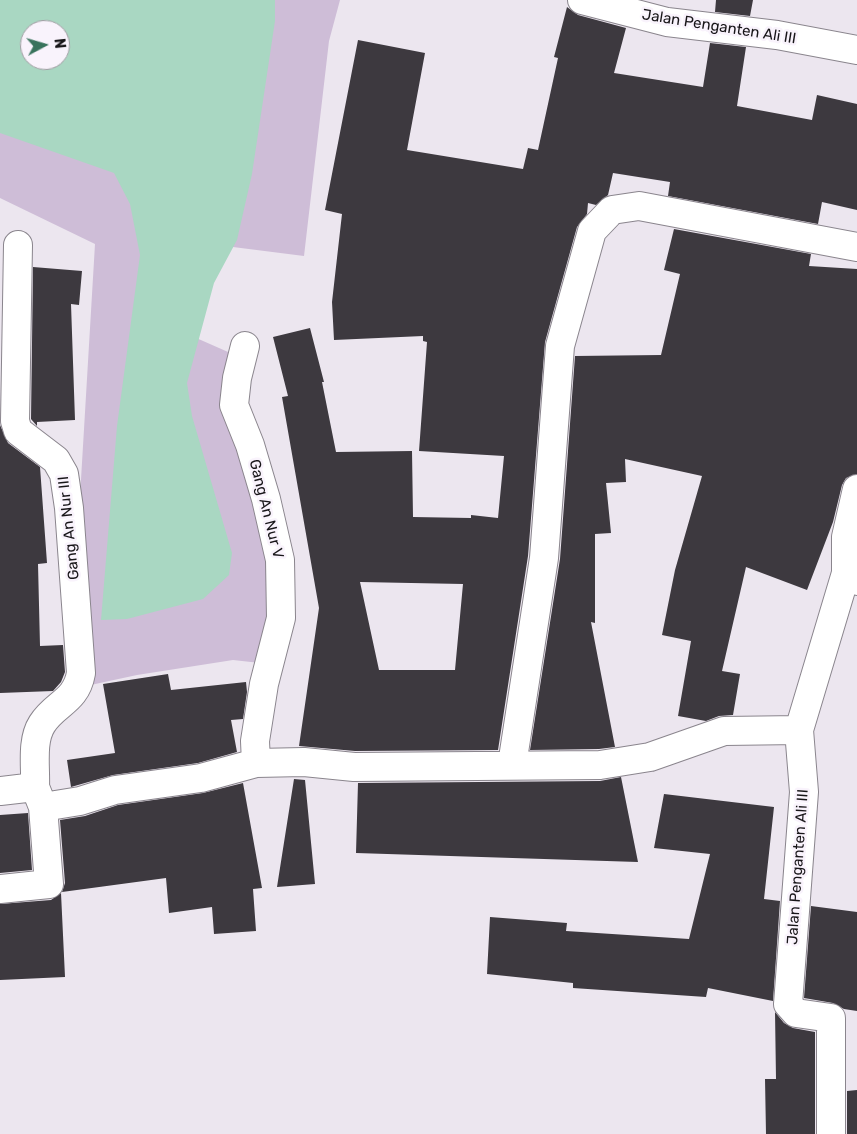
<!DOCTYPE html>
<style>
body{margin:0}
#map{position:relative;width:857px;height:1134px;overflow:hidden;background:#ece6ef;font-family:Rubik,sans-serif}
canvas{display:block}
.north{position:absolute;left:20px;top:20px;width:50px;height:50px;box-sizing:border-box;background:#f9f3fc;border:1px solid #9f9ba1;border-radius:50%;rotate:84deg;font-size:14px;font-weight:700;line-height:20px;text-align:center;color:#181619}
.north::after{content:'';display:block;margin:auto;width:18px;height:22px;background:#38735c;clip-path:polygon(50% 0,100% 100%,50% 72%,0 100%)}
</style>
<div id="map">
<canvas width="857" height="1134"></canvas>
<div class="north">N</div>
</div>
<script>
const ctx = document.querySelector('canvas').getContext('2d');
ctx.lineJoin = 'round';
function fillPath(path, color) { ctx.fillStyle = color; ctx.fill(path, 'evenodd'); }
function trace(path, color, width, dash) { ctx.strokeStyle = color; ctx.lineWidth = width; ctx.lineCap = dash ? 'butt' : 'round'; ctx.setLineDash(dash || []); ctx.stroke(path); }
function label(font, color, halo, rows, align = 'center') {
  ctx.font = font + ' Rubik,sans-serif'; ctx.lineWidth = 5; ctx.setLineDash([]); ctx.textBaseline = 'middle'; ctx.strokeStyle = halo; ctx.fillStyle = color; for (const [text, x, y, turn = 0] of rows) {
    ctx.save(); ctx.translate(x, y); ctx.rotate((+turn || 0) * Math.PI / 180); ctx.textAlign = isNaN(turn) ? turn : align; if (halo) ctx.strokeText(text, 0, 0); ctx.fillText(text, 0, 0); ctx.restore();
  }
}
fillPath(new Path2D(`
 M0,0H340L329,41L304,256L154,237L144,315L244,359L250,427L283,510L295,621L278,665L233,660L137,675L86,686L78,530L95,244L0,198ZM30,30H60V60H30Z`), '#cebdd7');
fillPath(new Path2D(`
 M0,0H275V21L252,174L237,240L214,283L187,383L192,416L232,553L229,575L203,599L127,619L101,620L117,426L140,255L130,204L114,173L0,133ZM30,30H60V60H30Z`), '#a9d7c2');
fillPath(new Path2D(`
 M716,0H753L750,16L715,12Z
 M567,7L578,15L626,28L614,73L703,87L710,43L746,47L737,106L812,120L817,95L857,104V210L822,202L818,224L668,196L670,182L613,173L608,195L596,205L588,203L587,214L577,227L545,342L528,556L498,750L355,751L299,746L319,608L282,397L288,396L273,337L310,328L324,382H322L336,452L412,451L413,517L471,518V515L498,518L504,456L419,451L427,342L423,341V336L334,340L332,302L342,214L325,210L358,40L425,53L407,150L523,169L528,148L538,150L558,58L554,57ZM360,582L463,584L455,670H379Z
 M674,229L811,254L809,266L857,269V474L846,478L842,485L833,522L807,590L746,567L722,671L740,674L733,715L719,716L706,721L678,716L691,641L662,635L675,570L702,476L625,459L626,482L606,483L611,533L595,534V623L591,622L615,747L599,749L530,750L560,559L575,356L661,355L680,274L664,270Z
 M33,267L82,271L79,305L71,304L75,420L37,422V426L31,419Z
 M0,425L8,443L40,467L47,563L38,564L40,646L63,645L65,672L61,682L53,691L0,693Z
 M168,674L171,690L246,682L247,692L243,719L231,720L237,752L198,763L113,775L71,787L67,760L115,753L103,684Z
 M621,777L638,862L356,853L358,783L600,781Z
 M294,779L305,780L315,884L277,887Z
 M243,783L262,888L253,889L256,931L214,934L212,907L169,913L166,878L62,892L65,883L60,820L85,816L118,805L203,793Z
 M664,794L774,807L764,899L780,901L773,1001L708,988L706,997L573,988V983L487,974L490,917L567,923L566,931L689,939L710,854L654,848Z
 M28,813L32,870L0,873V815Z
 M61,893L65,977L0,980V904L51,900Z
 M811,906L857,912V1011L844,1009L833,1003L804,998Z
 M775,1012L784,1023L793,1028L815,1032V1134H766L765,1079H776Z
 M857,1090V1134H847V1091Z`), '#3d393f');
const minor = new Path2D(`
 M582,0L667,22L777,35L857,50
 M18,245L15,421L18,431L56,460L64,474L69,508L81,673C76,702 55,703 42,724C31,741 36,768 35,787
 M245,346L237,378L234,405L250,445L266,499L280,560L281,618L264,684L255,741L256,763
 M857,489L846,537V573L857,581
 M512,765L544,558L560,346L592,231L612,210L639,206L857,247
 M0,791L35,787L43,807L80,801L115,790L201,778L256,763L304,762L354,767L600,765L650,757L724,731L799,730
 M0,889L49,884L43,807
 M831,1134V1018L796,1013L788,1004L804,792L799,730L846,573`);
trace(minor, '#8a858d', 30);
trace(minor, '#fff', 28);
label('15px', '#181619', '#f9f3fc', [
 ["Jalan Penganten Ali III",719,27,9],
 ["Gang An Nur V",266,509,76],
 ["Gang An Nur III",69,528,-96],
 ["Jalan Penganten Ali III",798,867,-86]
]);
</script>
